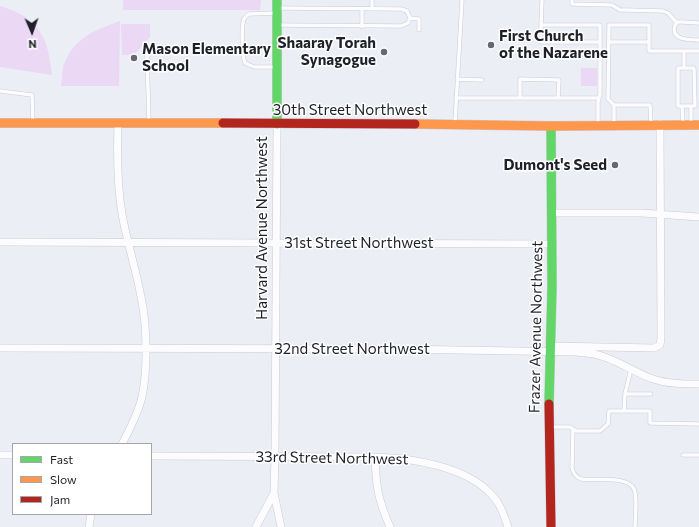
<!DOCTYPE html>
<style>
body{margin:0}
#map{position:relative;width:699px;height:527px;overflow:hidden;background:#eceef6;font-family:Commissioner,sans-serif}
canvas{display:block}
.legend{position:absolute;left:12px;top:443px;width:140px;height:72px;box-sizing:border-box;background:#fff;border:1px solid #a5a6aa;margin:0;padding:5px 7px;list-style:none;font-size:12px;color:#1f202a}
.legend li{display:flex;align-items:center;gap:8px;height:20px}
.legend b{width:20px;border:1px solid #a5a6aa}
.north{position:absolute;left:12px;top:12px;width:40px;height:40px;-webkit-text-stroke:3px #fff;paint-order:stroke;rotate:178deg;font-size:11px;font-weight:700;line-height:16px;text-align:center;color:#1f202a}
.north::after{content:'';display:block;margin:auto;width:14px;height:18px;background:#1f202a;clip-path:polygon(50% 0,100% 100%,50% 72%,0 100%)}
</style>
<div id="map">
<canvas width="699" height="527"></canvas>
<ul class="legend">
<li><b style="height:5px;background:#63d668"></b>Fast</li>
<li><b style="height:5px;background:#ff974d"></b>Slow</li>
<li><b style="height:5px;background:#b3261e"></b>Jam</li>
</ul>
<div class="north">N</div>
</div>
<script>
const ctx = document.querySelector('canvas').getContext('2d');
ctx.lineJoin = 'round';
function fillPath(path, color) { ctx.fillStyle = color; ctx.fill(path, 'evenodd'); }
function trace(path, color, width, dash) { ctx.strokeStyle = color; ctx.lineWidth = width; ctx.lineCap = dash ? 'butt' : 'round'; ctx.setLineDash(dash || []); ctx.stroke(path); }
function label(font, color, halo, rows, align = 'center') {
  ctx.font = font + ' Commissioner,sans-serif'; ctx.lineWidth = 3; ctx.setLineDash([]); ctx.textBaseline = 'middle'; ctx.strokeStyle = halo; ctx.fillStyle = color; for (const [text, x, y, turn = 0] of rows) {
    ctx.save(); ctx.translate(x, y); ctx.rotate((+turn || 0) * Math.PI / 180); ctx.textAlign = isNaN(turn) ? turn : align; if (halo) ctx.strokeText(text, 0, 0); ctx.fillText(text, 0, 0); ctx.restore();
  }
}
fillPath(new Path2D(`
 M123,0H261L260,10H123Z
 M0,6C39,18 48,36 52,75L0,67Z
 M120,21L119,86H61C62,80 62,73 63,67C73,38 93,31 120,21Z
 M121,24H150V37L135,54L122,55Z
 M581,68H597V86H581Z`), '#ead8f5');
const lane = new Path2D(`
 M542,0L541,25H600V94L598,102V124
 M572,0V4L612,5L620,10H626L663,11L668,13L677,23
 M277,8L401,9L407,11L410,18L408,23L401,26L278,25
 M372,9V0
 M410,18L419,19V30
 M699,23L683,22H678L675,25C670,40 689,40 699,40
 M541,25V42H600
 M362,27V9
 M609,42H649
 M684,51V68H678V106H695L694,68H684
 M147,55L149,122
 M275,67H254L245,63C242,56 241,26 244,19C246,16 246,16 249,14L276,13
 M457,79L482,80
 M0,91L32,95L33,122
 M456,98H599
 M520,98V79L559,80L558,98
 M614,105V124
 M682,106L683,124
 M691,106V125
 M455,123L462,0
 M651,124L650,105H614L608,99L609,25H649V51H699
 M625,394H651
 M624,411L625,394L631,369
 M550,427H570L576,431H600L608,424L609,411H650V423L699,424
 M573,429L572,468C573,473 576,477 581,479C594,481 628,475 634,489C638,498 635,517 635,527
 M683,455H699`);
const street = new Path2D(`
 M118,124C117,154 117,184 122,214C127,242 136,269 141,297C147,325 148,368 142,397C138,413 130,429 122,444
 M277,124L275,456L274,493L281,527
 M551,213H642L699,217
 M0,242L551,244
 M550,346L654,348L660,345L661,338L660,124
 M0,348L397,349L576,352C582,353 588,353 594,354C615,358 633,372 653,379C668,384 684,384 699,384
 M0,455H13
 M151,456L375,457C411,458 465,466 491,494C500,503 504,515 508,527
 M375,457C376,487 378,499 390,527
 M89,527L91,514
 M256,527L274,493`);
const fast = new Path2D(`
 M277,0V124
 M549,404L552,287L551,126`);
const slow = new Path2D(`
 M0,123H223
 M415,124L551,126L699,125`);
const jam = new Path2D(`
 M223,123L415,124
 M549,404L551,527`);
trace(lane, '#c9cad3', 4.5);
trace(street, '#c9cad3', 8);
trace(fast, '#c9cad3', 10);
trace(slow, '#c9cad3', 10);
trace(jam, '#c9cad3', 10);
trace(lane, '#fcfcfe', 3.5);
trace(street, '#fcfcfe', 7);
trace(fast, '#63d668', 9);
trace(slow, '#ff974d', 9);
trace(jam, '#b3261e', 9);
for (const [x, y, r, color] of [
 [491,45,4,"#676871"],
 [384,52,4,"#676871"],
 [134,58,4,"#676871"],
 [615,165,4,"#676871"]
]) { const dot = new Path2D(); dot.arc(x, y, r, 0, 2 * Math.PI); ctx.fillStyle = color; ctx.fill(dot); trace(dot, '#fff', 1.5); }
label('bold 15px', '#1f202a', '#fff', [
 ["First Church",499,36],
 ["of the Nazarene",499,53],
 ["Shaaray Torah",376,43,"right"],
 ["Synagogue",376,60,"right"],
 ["Mason Elementary",142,49],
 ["School",142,66],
 ["Dumont's Seed",607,165,"right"]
], 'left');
label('15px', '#1f202a', '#fff', [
 ["30th Street Northwest",350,110],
 ["Harvard Avenue Northwest",262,228,-90],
 ["31st Street Northwest",359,243],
 ["Frazer Avenue Northwest",536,327,-89],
 ["32nd Street Northwest",352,349],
 ["33rd Street Northwest",332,458,1]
]);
</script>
